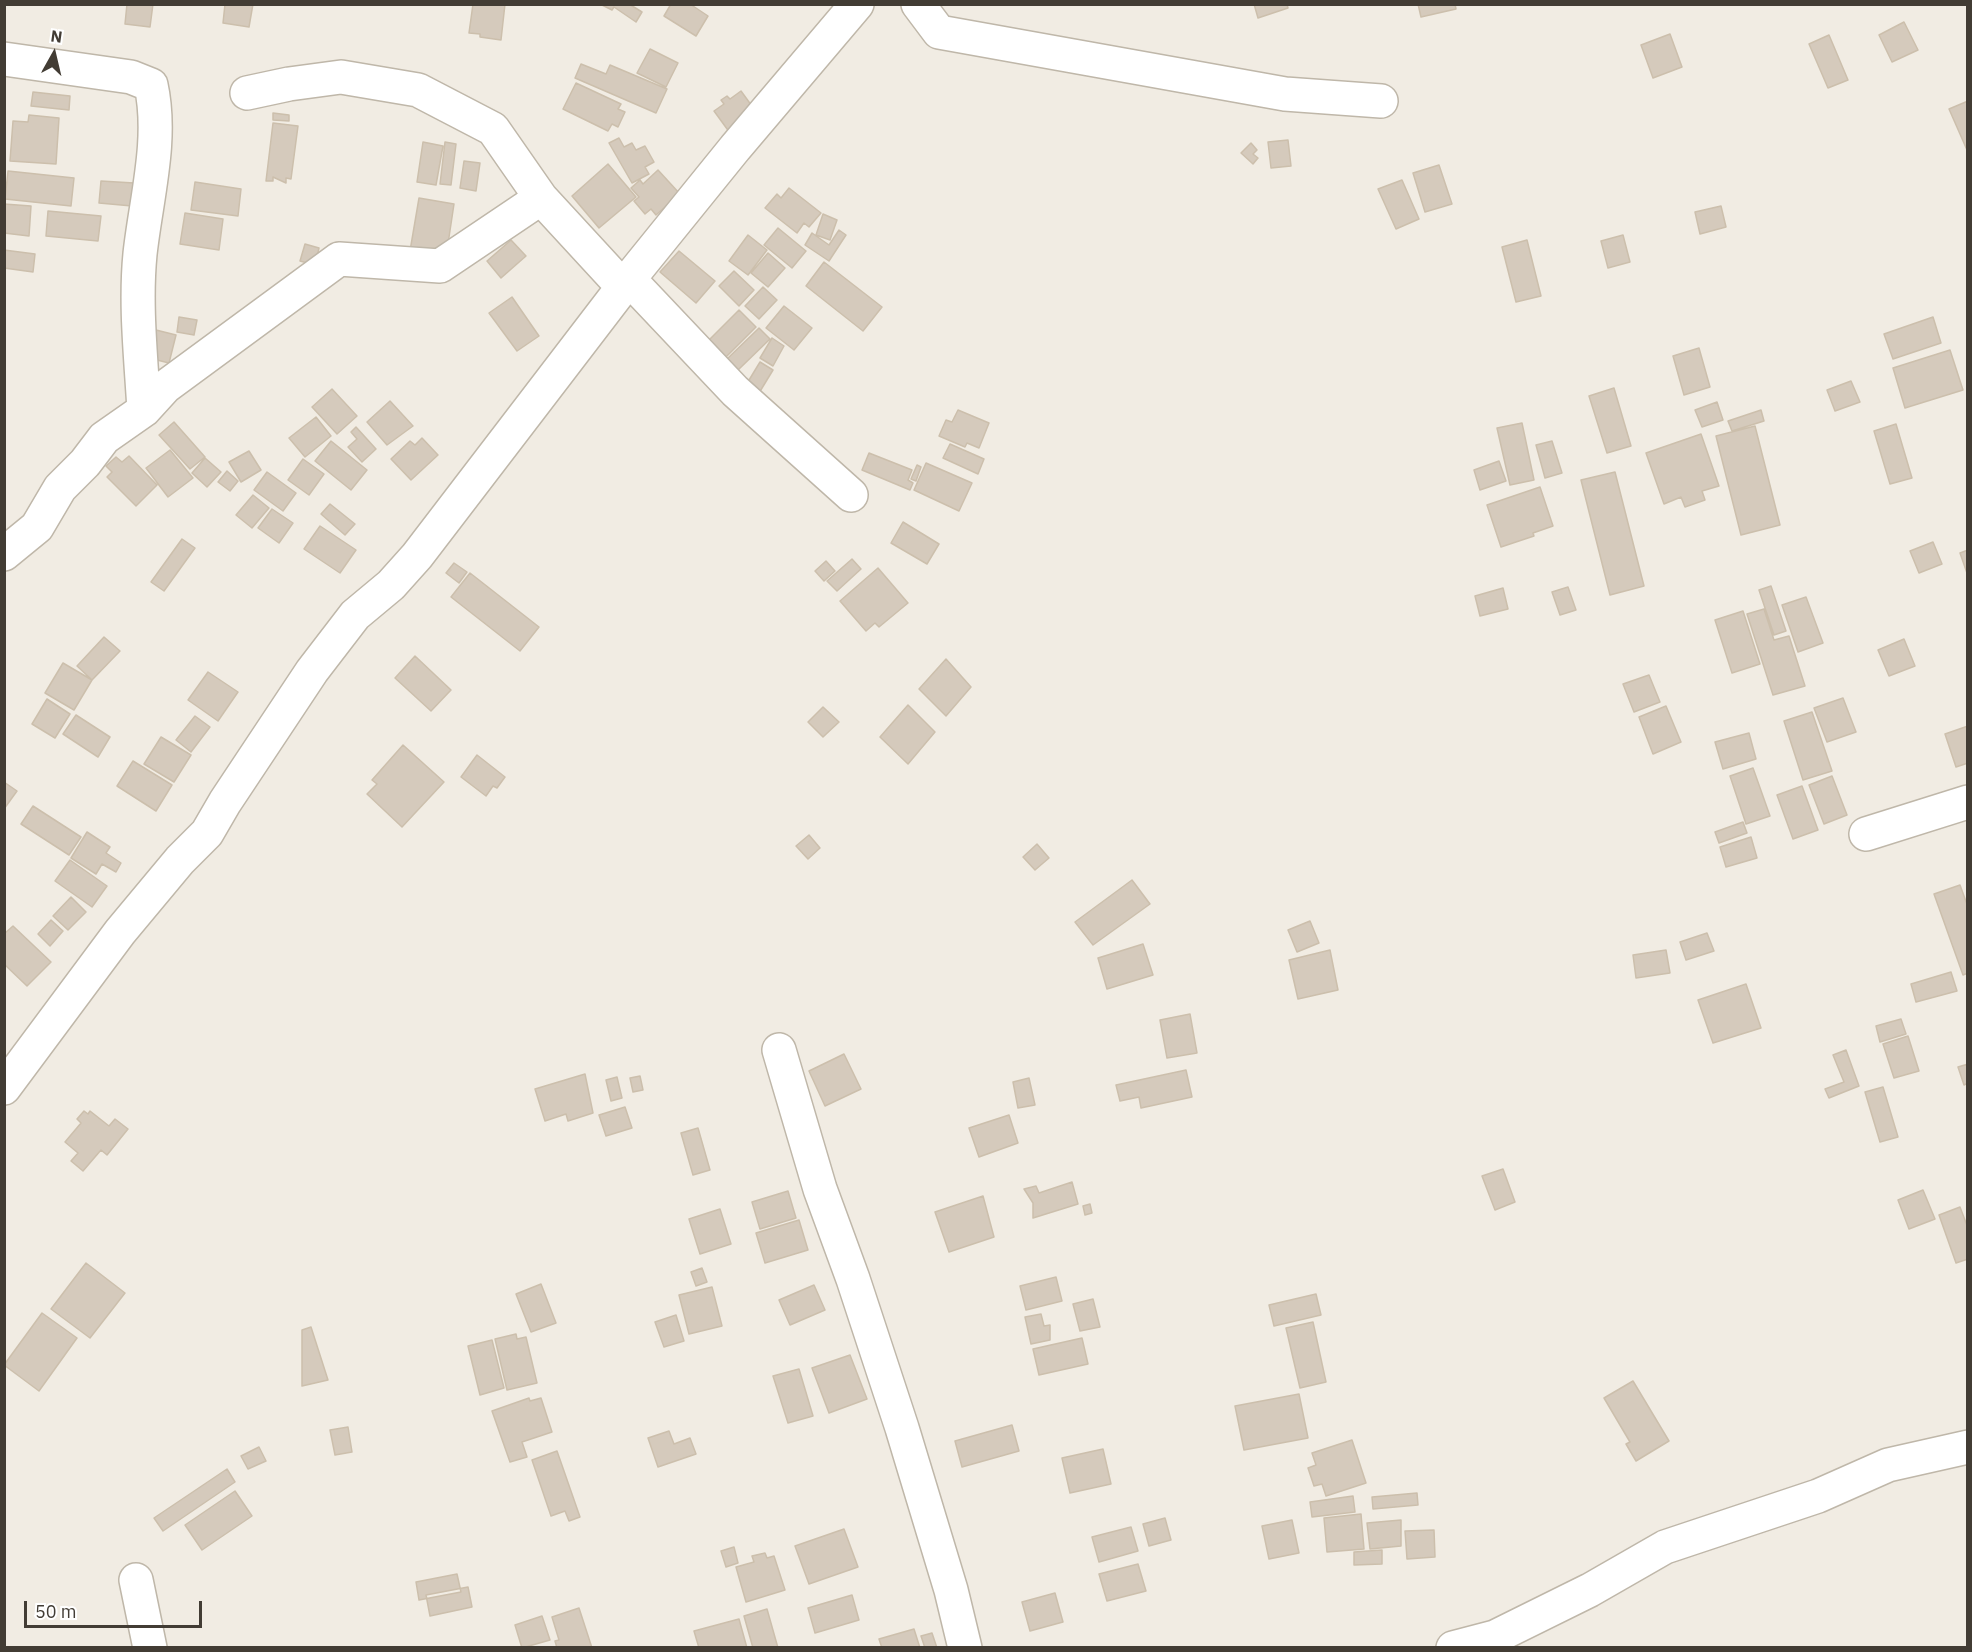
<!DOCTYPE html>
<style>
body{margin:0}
#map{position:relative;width:1972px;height:1652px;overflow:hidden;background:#f1ece3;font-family:"IBM Plex Sans",sans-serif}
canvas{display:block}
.frame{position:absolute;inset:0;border:6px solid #423c34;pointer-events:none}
.north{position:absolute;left:24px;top:24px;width:60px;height:60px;-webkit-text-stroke:4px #fff;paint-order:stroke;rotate:8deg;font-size:16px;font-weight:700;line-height:24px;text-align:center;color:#423c34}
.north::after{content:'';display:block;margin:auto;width:21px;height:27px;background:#423c34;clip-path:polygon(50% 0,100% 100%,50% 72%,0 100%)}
.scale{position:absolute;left:24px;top:1601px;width:178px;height:27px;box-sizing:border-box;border:3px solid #423c34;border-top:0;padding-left:8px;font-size:18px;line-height:21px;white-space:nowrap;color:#423c34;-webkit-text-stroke:4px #fff;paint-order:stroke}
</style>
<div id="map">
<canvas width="1972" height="1652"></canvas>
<div class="frame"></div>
<div class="north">N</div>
<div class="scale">50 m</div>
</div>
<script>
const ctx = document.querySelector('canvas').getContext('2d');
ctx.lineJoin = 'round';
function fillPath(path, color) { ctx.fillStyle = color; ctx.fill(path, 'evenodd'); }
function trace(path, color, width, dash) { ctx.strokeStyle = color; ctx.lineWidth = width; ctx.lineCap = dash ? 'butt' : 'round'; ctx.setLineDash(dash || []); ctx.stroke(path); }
const building = new Path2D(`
 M127,4H153L150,27L125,24Z
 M225,4H253L249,27L223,23Z
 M473,4H505L501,40L480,37V34L469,33Z
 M629,4L642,12L636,22L614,7L612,10L602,5Z
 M671,4H690L708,16L696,36L664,16Z
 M1254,4H1287L1288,8L1258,18Z
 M1418,4H1455L1456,9L1421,17Z
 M1904,22L1918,50L1892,62L1879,35Z
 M1670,34L1682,67L1653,78L1641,45Z
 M1829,35L1848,80L1828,88L1809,44Z
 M650,49L678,63L666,87L637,73Z
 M581,64L606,74L610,65L667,89L656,113L575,78Z
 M576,83L621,104L618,109L625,112L618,127L612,124L608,131L563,109Z
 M741,91L757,113L730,133L714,111L724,104L721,100L727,96L730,99Z
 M33,92L70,96L69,110L31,106Z
 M1968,101V150H1967L1949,109Z
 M273,113L289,115V121L273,120Z
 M29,115L59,118L56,164L10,161L13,121L28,122Z
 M273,123L298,126L291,179L286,178V183L273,177V181H266Z
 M619,138L624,147L632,143L636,150L645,146L654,162L645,167L649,174L632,183L609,143Z
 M1288,140L1291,166L1271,168L1268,142Z
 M423,142L443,146L436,185L417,182Z
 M445,142L456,144L451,185L440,184Z
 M1251,143L1257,150L1253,154L1258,158L1253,164L1241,153Z
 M464,161L480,163L476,191L460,188Z
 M608,164L636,197L599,228L572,196Z
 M1439,165L1452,204L1425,212L1413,173Z
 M658,170L680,194L656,215L651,209L645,214L634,201L639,197L631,188L640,180L643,184Z
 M8,171L74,178L71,206L5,199Z
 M1402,180L1419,219L1396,229L1378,189Z
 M101,181L134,183L132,206L99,203Z
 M195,182L241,189L238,216L191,210Z
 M789,188L821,213L809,227L804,223L797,233L765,208L777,194L781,198Z
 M419,198L454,204L446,257L410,251Z
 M4,204L31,206L29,236L4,233Z
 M1721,206L1726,227L1700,234L1695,212Z
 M48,211L101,216L98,241L46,236Z
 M185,213L223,219L219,250L180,244Z
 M823,214L837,220L830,240L816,235Z
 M778,228L806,251L792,268L764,245Z
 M839,230L846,235L829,261L805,245L812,233L829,245Z
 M748,235L767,250L748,275L729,261Z
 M1623,235L1630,262L1608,268L1601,241Z
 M511,240L526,256L501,278L487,261Z
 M1527,240L1541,296L1516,302L1502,247Z
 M305,244L319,248L315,265L300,261Z
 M4,250L35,254L33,272L4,268Z
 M679,251L715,281L696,303L660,272Z
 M768,253L785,268L768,287L751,273Z
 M824,262L882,307L863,331L806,286Z
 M734,271L754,290L739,306L719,286Z
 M763,287L777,300L759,319L745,306Z
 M512,297L539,336L517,351L489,313Z
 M784,306L812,328L794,350L766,328Z
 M739,310L756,327L726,357L709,340Z
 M179,317L197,320L194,335L177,332Z
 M1933,317L1941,343L1893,359L1884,334Z
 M759,328L770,339L737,371L726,360Z
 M156,330L176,335L169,363L149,358Z
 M772,338L784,346L773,366L760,358Z
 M1699,348L1710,387L1684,395L1673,356Z
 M1950,350L1963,390L1905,408L1893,368Z
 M760,362L773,370L759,393L746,385Z
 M1851,381L1860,402L1835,411L1827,390Z
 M1614,388L1631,446L1607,453L1589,396Z
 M332,389L357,416L337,434L312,407Z
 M390,401L413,426L387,445L367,422Z
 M1717,402L1723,420L1702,427L1695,410Z
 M958,410L989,423L979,448L967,443L965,447L939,436L946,420L952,422Z
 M1761,410L1764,421L1732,431L1728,421Z
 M316,417L331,436L305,457L289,438Z
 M174,422L205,457L190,469L159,435Z
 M1522,423L1534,480L1510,485L1497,428Z
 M1896,424L1912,478L1890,484L1874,431Z
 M1755,426L1780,525L1741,535L1716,436Z
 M356,427L376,449L362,462L348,447L357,439L351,432Z
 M1701,434L1719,486L1702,491L1705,500L1685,507L1681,497L1664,504L1646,453Z
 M422,438L438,455L411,480L391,459L410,441L415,445Z
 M331,441L367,470L351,490L315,461Z
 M1552,441L1562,473L1545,478L1536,445Z
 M950,444L984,459L978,474L943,458Z
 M170,450L193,478L168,497L146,468Z
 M249,451L261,470L241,482L229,462Z
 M869,453L912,470L908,480L913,483L910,490L862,470Z
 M129,456L157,485L136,506L107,477L112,472L106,466L116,457L122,462Z
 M205,458L221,472L207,487L192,473Z
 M303,459L324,474L309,495L288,480Z
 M1499,461L1506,481L1480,490L1474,470Z
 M926,463L972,483L959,511L914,490Z
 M917,465L921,467L916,481L911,479Z
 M227,471L238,481L230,491L218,482Z
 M267,472L296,493L283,511L254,490Z
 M1615,472L1644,586L1610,595L1581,480Z
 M1540,487L1553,526L1533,533L1534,536L1501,547L1487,505Z
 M253,495L269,508L252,528L236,515Z
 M330,504L355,524L345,535L321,514Z
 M272,509L293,523L279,543L258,528Z
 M903,522L939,544L927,564L891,543Z
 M320,526L356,550L340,573L304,549Z
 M182,539L195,548L164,591L151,582Z
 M1933,542L1942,564L1919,573L1910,551Z
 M1968,550V576L1960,553Z
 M852,559L861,569L837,591L827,581Z
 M826,561L835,571L824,581L815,571Z
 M454,563L467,572L459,583L446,573Z
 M878,568L908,603L879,627L875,623L866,631L840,601Z
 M470,573L539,627L520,651L451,597Z
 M1771,586L1786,631L1774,635L1759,590Z
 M1568,587L1576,610L1560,615L1552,592Z
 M1503,588L1508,609L1480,616L1475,596Z
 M1806,597L1823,643L1798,652L1782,605Z
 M1764,609L1774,640L1789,636L1805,686L1773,695L1747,614Z
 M1743,611L1760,664L1732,673L1715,620Z
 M104,637L120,651L92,680L77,666Z
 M1904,639L1915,666L1889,676L1878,650Z
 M415,656L451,690L431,711L395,678Z
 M946,659L971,687L946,716L919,689Z
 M63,663L92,680L74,710L45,693Z
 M208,672L238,692L218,721L188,700Z
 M1649,675L1660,702L1634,712L1623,684Z
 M1843,698L1856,732L1827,742L1814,708Z
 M47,699L70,714L55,738L32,724Z
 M908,705L935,732L908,764L880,737Z
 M1666,706L1681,742L1653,754L1639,717Z
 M823,707L839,722L823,737L808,722Z
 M1812,712L1832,771L1803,780L1784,721Z
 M76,715L110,737L98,757L63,734Z
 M195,716L210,727L191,752L176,740Z
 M1968,726V763L1956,767L1945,734Z
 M1749,733L1756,759L1723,769L1715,742Z
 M161,737L191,755L174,782L144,764Z
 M403,745L444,782L402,827L367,794L377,784L372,780Z
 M477,755L505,777L497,788L493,786L486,796L461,777Z
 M133,761L172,785L156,811L117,786Z
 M1753,768L1770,816L1746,824L1730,776Z
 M1832,776L1847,815L1824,824L1809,785Z
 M4,782L17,791L4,809Z
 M1802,786L1818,830L1793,839L1777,795Z
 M33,806L81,837L69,855L21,824Z
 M1743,822L1747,833L1719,843L1715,832Z
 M87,832L110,847L106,853L121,863L116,872L102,864L96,874L71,858Z
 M809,835L820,848L808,859L796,846Z
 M1751,837L1757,858L1726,867L1720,847Z
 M1037,844L1049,858L1035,870L1023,857Z
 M70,860L107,886L92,907L55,881Z
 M1132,880L1150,904L1093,945L1075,922Z
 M1960,885L1968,907V973L1963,975L1934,894Z
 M71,897L86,912L68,930L53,916Z
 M51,920L63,931L50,946L38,934Z
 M1310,921L1319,943L1297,952L1288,930Z
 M13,926L51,962L27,986L4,964V934Z
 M1707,933L1714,951L1686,960L1680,942Z
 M1143,944L1153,975L1107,989L1098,958Z
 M1330,950L1338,990L1298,999L1289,960Z
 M1666,950L1670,973L1636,978L1633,955Z
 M1951,972L1957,991L1916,1002L1911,984Z
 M1746,984L1761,1028L1713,1043L1698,1000Z
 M1190,1014L1197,1053L1167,1058L1160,1020Z
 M1901,1019L1906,1034L1880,1042L1876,1026Z
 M1908,1036L1919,1071L1894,1078L1883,1044Z
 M1846,1050L1859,1086L1829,1098L1825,1089L1844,1082L1833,1055Z
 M844,1054L861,1089L825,1106L809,1071Z
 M1968,1064V1083L1964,1085L1958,1067Z
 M1186,1070L1192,1097L1141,1108L1139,1097L1120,1101L1116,1085Z
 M585,1074L593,1113L568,1121L566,1114L545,1121L535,1089Z
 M640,1076L643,1090L633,1092L630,1078Z
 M617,1077L622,1098L611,1101L606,1080Z
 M1029,1078L1035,1105L1018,1108L1013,1082Z
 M1883,1087L1898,1137L1880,1142L1865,1092Z
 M625,1107L632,1128L606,1136L599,1115Z
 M84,1111L88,1114L90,1111L109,1126L115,1119L128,1129L107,1155L101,1150L83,1171L71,1161L78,1153L65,1142L81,1123L77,1119Z
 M1009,1115L1018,1143L979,1157L969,1128Z
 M698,1128L710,1170L693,1175L681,1133Z
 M1503,1169L1515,1202L1495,1210L1482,1176Z
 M1072,1182L1078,1204L1033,1218V1203L1024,1189L1036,1186L1039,1193Z
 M1923,1190L1935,1219L1909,1229L1898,1200Z
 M788,1191L796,1218L760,1229L752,1202Z
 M983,1196L994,1237L949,1252L935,1212Z
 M1090,1204L1092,1213L1085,1215L1083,1206Z
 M1960,1207L1968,1228V1259L1956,1263L1939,1215Z
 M720,1209L731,1244L700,1254L689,1219Z
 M799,1220L808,1250L765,1263L756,1233Z
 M86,1263L125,1293L90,1338L51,1309Z
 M702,1268L707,1282L696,1286L691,1272Z
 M1056,1277L1062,1301L1026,1310L1020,1286Z
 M541,1284L556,1323L531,1332L516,1294Z
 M814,1285L825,1310L790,1325L779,1300Z
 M712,1287L722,1326L689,1334L679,1295Z
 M1316,1294L1321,1315L1274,1326L1269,1305Z
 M1093,1299L1100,1327L1080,1331L1073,1304Z
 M42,1313L77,1338L39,1391L4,1365Z
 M1041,1314L1044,1326L1050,1325V1340L1031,1344L1025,1317Z
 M676,1315L684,1341L664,1347L655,1322Z
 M1313,1322L1326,1382L1300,1388L1286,1328Z
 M311,1327L328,1380L302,1386V1330Z
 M516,1334L517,1339L526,1337L537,1383L507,1390L495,1339Z
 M1082,1338L1088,1364L1039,1375L1033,1349Z
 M492,1340L504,1388L480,1395L468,1346Z
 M850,1355L867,1399L829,1413L812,1368Z
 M799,1369L813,1416L788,1423L773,1376Z
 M1633,1381L1669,1441L1636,1461L1626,1444L1630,1442L1604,1398Z
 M1299,1394L1308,1438L1244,1450L1235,1406Z
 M529,1398L530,1401L541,1398L552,1432L522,1442L527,1457L510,1462L492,1411Z
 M1012,1425L1019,1451L962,1467L955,1441Z
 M348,1427L352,1452L335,1455L330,1430Z
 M669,1431L674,1444L690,1438L696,1454L658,1467L648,1438Z
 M1352,1440L1366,1483L1326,1496L1322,1484L1314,1486L1308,1468L1316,1465L1312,1453Z
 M259,1447L266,1461L248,1469L241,1456Z
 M1103,1449L1111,1484L1070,1493L1062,1458Z
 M557,1451L580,1517L569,1521L565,1511L551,1516L532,1460Z
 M227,1469L235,1482L163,1531L154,1518Z
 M235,1491L252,1516L202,1550L185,1525Z
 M1417,1493L1418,1505L1373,1509L1372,1497Z
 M1353,1496L1355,1512L1312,1517L1310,1502Z
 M1361,1514L1364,1549L1327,1552L1324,1518Z
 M1165,1518L1171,1540L1149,1546L1143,1524Z
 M1292,1520L1299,1553L1269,1559L1262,1526Z
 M1401,1520V1546L1370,1549L1367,1523Z
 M1131,1527L1138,1551L1099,1562L1092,1537Z
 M844,1529L858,1567L809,1584L795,1546Z
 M1434,1530L1435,1557L1407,1559L1405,1531Z
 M734,1547L738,1563L726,1567L721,1551Z
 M1382,1550V1564L1354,1565V1552Z
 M765,1553L767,1558L774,1556L785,1590L746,1602L736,1567L754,1562L752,1556Z
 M1138,1564L1146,1591L1107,1601L1099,1574Z
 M457,1574L461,1592L419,1600L416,1582Z
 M468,1587L472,1607L430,1616L426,1595Z
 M1055,1593L1063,1622L1030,1631L1022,1602Z
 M852,1595L859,1620L815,1633L808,1608Z
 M579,1608L592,1648H557L555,1641L559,1640L552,1617Z
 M767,1609L778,1648H753L744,1616Z
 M542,1616L550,1640L522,1648L515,1625Z
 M739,1619L747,1648H699L694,1631Z
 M914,1629L920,1648H882L879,1639Z
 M932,1633L937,1648H925L921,1636Z`);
fillPath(building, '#d5cabc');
trace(building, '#ccbfac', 1.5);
const minor = new Path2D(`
 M918,4L939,32L1285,94L1381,101
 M4,59L131,77L151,85C163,140 146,199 140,254C135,305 141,358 144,410
 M247,93L289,84L341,77L418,90L493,129L541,198L623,287
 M629,279L735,148L857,4
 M4,554L37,527L60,488L85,463L104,438L144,410L165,387L339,259L440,266L541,198
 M1866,834L1968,802
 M779,1050L820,1189L853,1279L902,1428L951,1590L965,1648
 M4,1088L120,932L180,860L207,833L225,802L312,671L355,615L391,585L417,556L629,279L735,391L851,495
 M136,1580L150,1648
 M1453,1648L1495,1637L1590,1590L1665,1547L1818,1496L1888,1465L1968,1447`);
trace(minor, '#bfb7a9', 36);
trace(minor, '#fff', 33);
</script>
